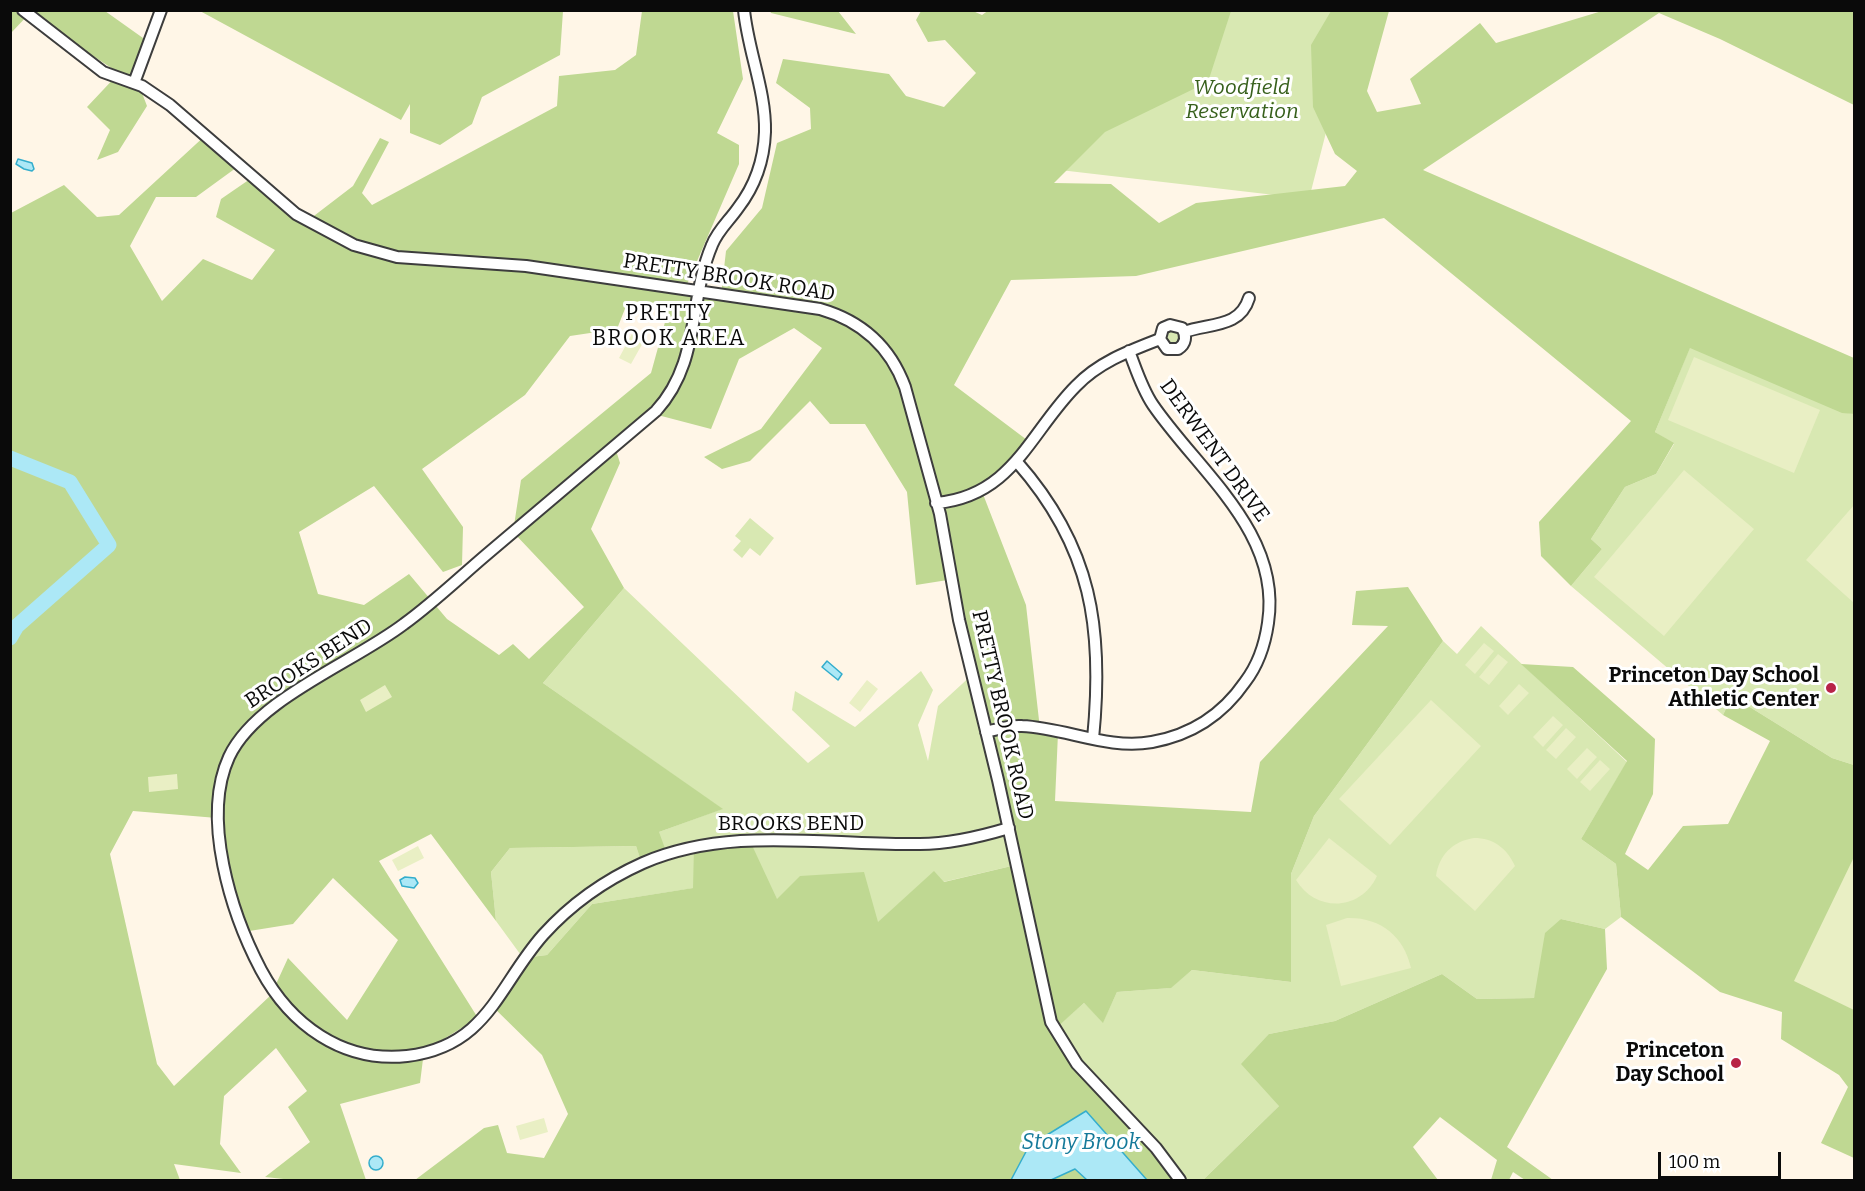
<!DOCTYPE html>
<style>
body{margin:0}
#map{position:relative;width:1865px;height:1191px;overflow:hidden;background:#fff6e7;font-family:Bitter,serif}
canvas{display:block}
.frame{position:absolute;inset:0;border:12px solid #0a0a0a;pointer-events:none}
.scale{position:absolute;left:1658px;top:1152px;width:123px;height:27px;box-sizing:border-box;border:3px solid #0a0a0a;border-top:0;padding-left:8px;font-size:18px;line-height:21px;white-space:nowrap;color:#0a0a0a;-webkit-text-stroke:4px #fff;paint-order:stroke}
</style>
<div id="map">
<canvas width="1865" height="1191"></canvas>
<div class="frame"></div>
<div class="scale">100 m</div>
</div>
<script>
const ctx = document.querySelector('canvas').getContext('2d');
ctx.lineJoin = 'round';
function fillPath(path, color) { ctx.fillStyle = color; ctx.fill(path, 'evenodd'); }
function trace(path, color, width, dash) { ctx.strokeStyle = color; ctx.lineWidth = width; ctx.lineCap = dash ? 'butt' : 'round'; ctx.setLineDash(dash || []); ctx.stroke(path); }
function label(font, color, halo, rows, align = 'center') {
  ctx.font = font + ' Bitter,serif'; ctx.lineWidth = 6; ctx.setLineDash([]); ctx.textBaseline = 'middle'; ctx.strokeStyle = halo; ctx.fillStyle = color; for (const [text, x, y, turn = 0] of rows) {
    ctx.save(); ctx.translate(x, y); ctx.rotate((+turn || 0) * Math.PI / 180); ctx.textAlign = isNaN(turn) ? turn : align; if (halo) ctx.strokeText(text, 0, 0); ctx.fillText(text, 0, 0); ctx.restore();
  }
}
fillPath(new Path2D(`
 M1050,11H1357L1309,199L1017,165Z
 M1167,329L1179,330L1181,339L1177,344L1168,345L1163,334Z
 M1690,347L1842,412L1854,414V765L1832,758L1732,696L1723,715L1571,586L1602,549L1591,539L1625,487L1656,474L1674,444L1655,432Z
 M750,518L774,538L760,556L750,548L742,558L733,550L741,541L735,536Z
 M624,588L808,763L830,746L792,710L795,691L855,727L921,671L933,690L918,725L928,761L938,706L974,673L1020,864L943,882L934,872L878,923L777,900L694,847V888L592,904L547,955L523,958L496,921L491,872L510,848L636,846L642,863L659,832L722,809L543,683Z
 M1481,626L1627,762L1581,839L1616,864L1621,917L1605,929L1561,919L1534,998L1477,999L1442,974L1335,1021L1269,1034L1279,1106L1203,1180H1176L1061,1045L1054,1029L1084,1003L1103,1022L1117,992L1170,988L1192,970L1291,982V874L1314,816L1443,641L1457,654Z`), '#d8e8b2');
fillPath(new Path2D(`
 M989,10L1231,11L1208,82L1105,132L1054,183L1111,184L1159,223L1196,203L1345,186L1357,171L1335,154L1313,107L1311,45L1331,11H1389L1367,91L1377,112L1421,104L1410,79L1480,23L1496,43L1602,11H1854V105L1720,39L1659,13L1423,170L1854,358V414L1842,413L1690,348L1655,432L1674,443L1656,474L1625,487L1591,539L1602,549L1571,586L1541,556L1539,522L1631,421L1384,218L1136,276L1011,280L954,385L1031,443L981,489L1026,605L1040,729L1058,733L1055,801L1251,812L1260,762L1388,626L1352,625L1356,591L1408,587L1443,641L1314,816L1291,874V982L1192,970L1171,988L1117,992L1103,1023L1084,1003L1055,1029L1061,1045L1176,1180H1147L1086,1111L1029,1146L1011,1180H415L484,1128L498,1125L507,1153L544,1158L568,1114L542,1055L490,1004L523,958L547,955L592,904L693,888L694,847L750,841L777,899L800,876L864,872L878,922L934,871L944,882L1020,864L954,579L916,585L907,492L865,424H830L810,401L750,461L722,469L704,457L761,429L822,348L794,328L739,359L711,429L650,413L614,444L620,463L591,529L624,588L543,683L723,809L659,832L667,854L642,864L636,846L510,848L491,872L496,921L431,834L379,861L478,1018L424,1051L420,1083L340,1104L366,1180H293L265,1177L310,1142L288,1107L307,1091L276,1048L224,1096L220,1144L241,1173L174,1164L180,1180H11V213L64,185L97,217L119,215L208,133L240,165L196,197H156L130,246L162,301L203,259L252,280L275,250L216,217L221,199L253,177L306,222L353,186L380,138L389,142L362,193L372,205L557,106L559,76L615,70L636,55L642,11H733L743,79L717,133L739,145V164L685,289L721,295L726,251L762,208L777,143L811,129L810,108L776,83L783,59L889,74L906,96L944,107L976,73L945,40L928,42L916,20L921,11H973L982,15ZM628,301L670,304L651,373L521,480L513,532L584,607L529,659L513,644L499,655L447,619L409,574L364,605L318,594L299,532L374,486L443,572L462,565L463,527L422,469L525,395L570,336L617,329ZM133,811L217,818L243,932L293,924L333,878L398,940L347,1020L288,958L271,995L174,1086L157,1064L110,854Z
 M11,11H105L150,43L137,80L147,106L118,152L97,160L110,130L87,107L119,73L29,14L11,33Z
 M200,11H563L560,55L482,97L472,124L440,145L410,133V104L401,120Z
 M770,11H838L856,34L771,13Z
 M1521,664L1573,667L1655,739L1653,794L1625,854L1648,870L1683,826L1728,824L1770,741L1723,715L1732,696L1832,758L1854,765V1158L1821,1143L1848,1087L1839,1075L1781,1039L1782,1012L1720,992L1621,917L1616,864L1581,839L1627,761Z
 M1561,919L1605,929L1607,969L1507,1147L1553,1180H1525L1513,1172L1509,1180H1491L1497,1160L1440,1117L1413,1147L1438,1180H1203L1279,1106L1241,1064L1269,1034L1335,1021L1442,974L1477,999L1534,998L1545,933Z
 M1075,1169L1087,1180H1051Z`), '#bfd892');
fillPath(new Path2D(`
 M633,332L645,339L631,364L619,358Z
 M1694,357L1820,410L1794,473L1668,420Z
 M1684,470L1754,529L1664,636L1594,577Z
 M1854,505V603L1806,560Z
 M1484,643L1494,651L1475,674L1465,665Z
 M1498,654L1508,662L1489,685L1479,677Z
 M867,680L878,689L860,712L849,703Z
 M1519,684L1529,693L1508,715L1499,706Z
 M385,685L392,697L366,712L360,700Z
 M1431,700L1481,746L1390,845L1339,799Z
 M1553,716L1563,725L1543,747L1533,737Z
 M1566,728L1576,737L1556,759L1546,750Z
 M1587,748L1597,757L1577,779L1567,769Z
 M1600,760L1610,769L1590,791L1580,782Z
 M177,774L178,789L149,792L148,777Z
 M1329,838L1377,876C1361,911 1316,913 1296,880Z
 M1474,838C1493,838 1507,848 1515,866L1475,911L1436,876C1439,855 1453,841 1474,838Z
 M418,846L424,858L398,871L392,860Z
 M1854,857V1010L1794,981Z
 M1347,918C1380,917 1404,936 1411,968L1341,986L1326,925Z
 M544,1118L548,1132L520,1140L516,1126Z`), '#e9efc4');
const water = new Path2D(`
 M18,159L32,163L34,169L32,171L24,169L16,164Z
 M827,661L842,674L838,680L822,667Z
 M405,877L415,878L418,883L414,888L402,886L400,880Z
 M1086,1111L1147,1180H1087L1075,1169L1051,1180H1011L1029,1146Z
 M369 1163a7 7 0 1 1 14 0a7 7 0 1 1-14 0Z`);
fillPath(water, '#ace8f6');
trace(water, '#34adcc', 1.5);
trace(new Path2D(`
 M10,458L70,482L109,545L17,626L10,638`), '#ace8f6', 15);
const minor = new Path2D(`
 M23,10L103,72L142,86L170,105L296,214L354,245L397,257L526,266L820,309C862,321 890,346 905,387L940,514L959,620L998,780L1051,1022L1077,1064L1156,1148L1180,1180
 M744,10C748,51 766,91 765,132C764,159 755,186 738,208C729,221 718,230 712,245C688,301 701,362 656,411C599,459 543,507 486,555C459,578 433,603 404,624C353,663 256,699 229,757C201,818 231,913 261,970C290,1024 342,1063 407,1056C488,1046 498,986 543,935C571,904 605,880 643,863C731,825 827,846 920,844C950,844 979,837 1009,828
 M134,83L161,10
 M1184,332C1210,323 1240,328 1249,298
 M1017,462C1092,547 1104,629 1093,739
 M936,503C1013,496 1030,432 1076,386C1099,362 1129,351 1160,339L1167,349H1178C1186,344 1187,336 1182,328L1170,325L1163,328L1160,339
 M986,732C998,729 1010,725 1022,726C1066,728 1108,750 1152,742C1191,735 1223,714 1245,682C1258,665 1265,644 1268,623C1282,533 1199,472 1153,405C1142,389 1136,369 1129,351`);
trace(minor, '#3d3d3d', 14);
trace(minor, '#fff', 10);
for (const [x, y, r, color] of [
 [1831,688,6,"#b82448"],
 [1736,1063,6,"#b82448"]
]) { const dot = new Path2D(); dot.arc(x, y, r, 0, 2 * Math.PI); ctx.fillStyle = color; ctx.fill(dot); trace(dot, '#fff', 2); }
label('italic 21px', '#37601c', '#fff', [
 ["Woodfield",1242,88],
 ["Reservation",1242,112]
]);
label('21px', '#0a0a0a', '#fff', [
 ["PRETTY BROOK ROAD",729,278,9],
 ["DERWENT DRIVE",1214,451,54],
 ["BROOKS BEND",309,664,-33],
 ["PRETTY BROOK ROAD",1002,715,77],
 ["BROOKS BEND",791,824]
]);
label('bold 21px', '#0a0a0a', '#fff', [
 ["Princeton Day School",1819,676],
 ["Athletic Center",1819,700],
 ["Princeton",1724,1051],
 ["Day School",1724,1075]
], 'right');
ctx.letterSpacing = '1.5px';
label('22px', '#0a0a0a', '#fff', [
 ["PRETTY",669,314],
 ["BROOK AREA",669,339]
]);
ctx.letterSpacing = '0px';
label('italic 22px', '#157a9a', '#fff', [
 ["Stony Brook",1081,1143]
]);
</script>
